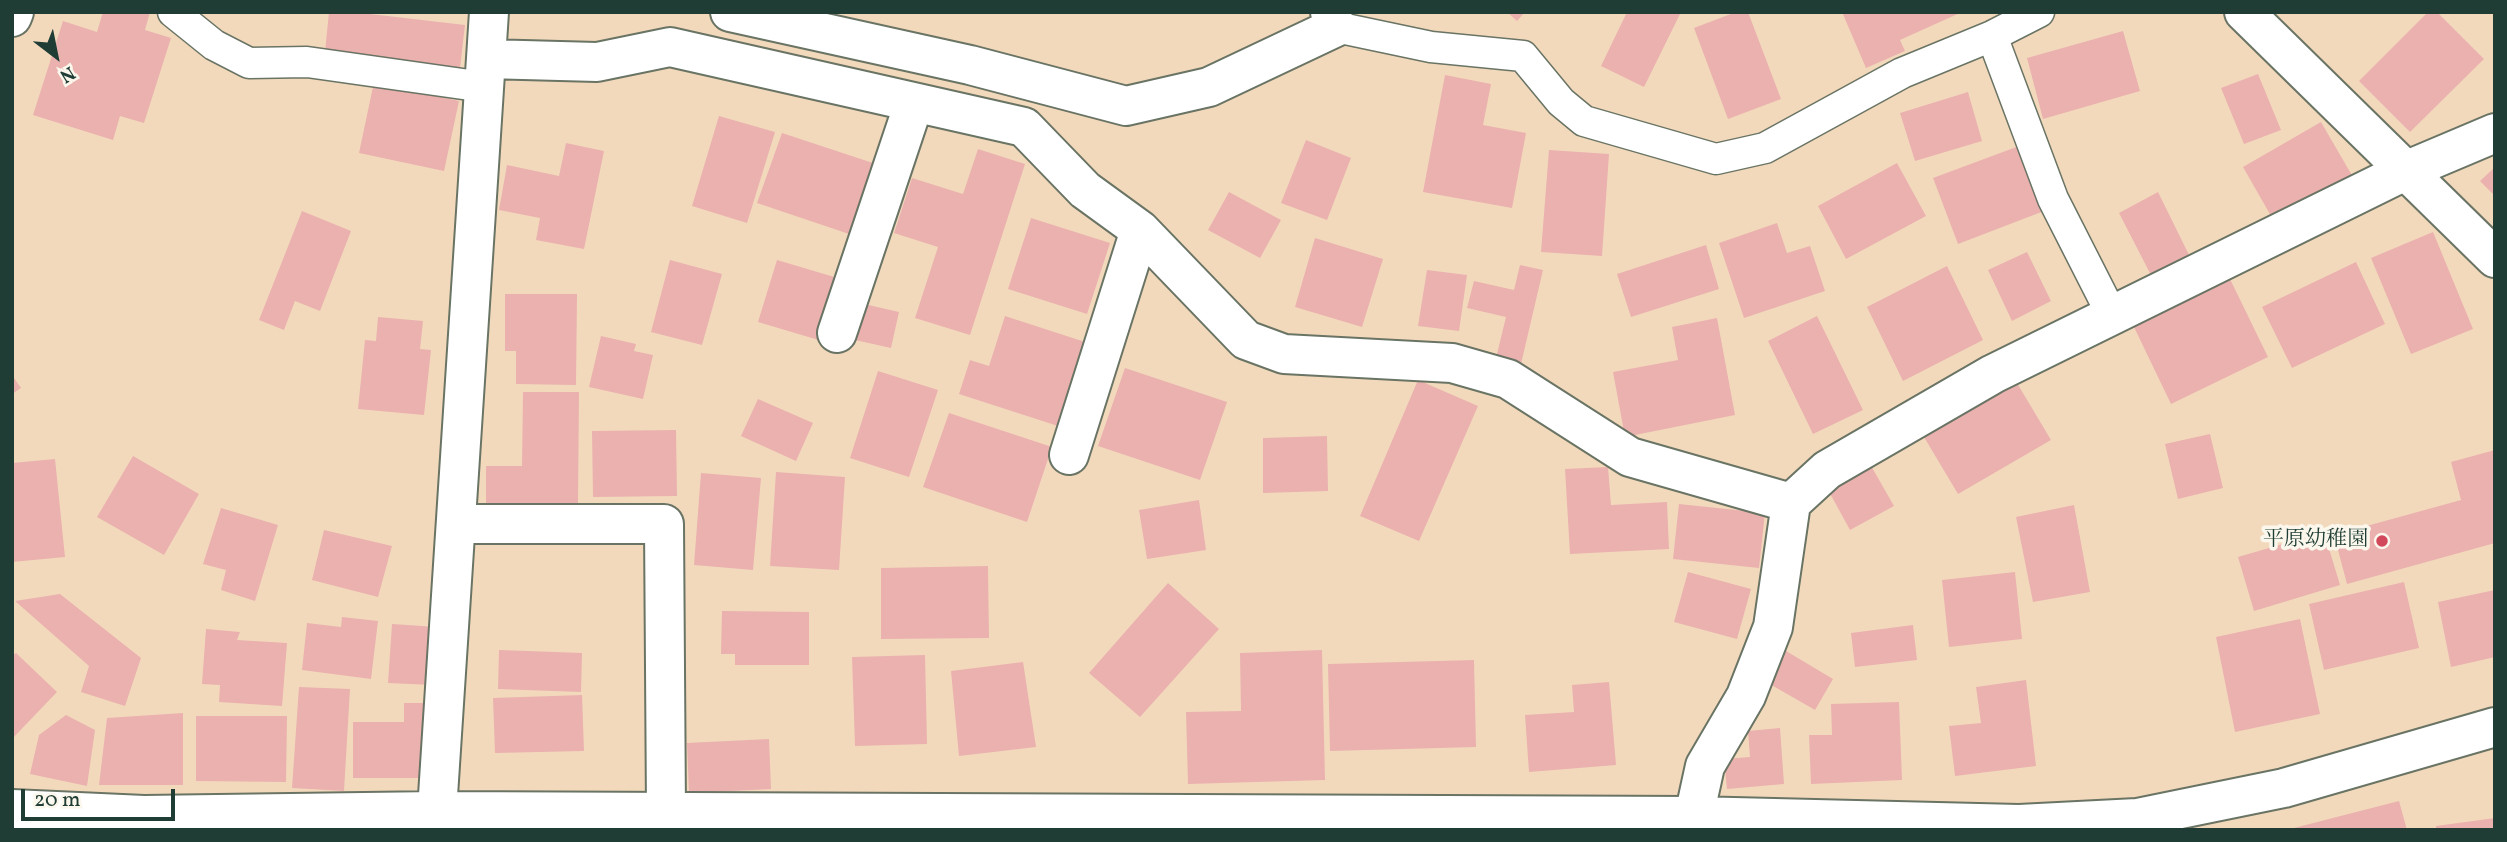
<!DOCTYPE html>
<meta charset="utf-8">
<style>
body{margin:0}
#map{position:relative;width:2507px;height:842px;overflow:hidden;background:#f3d9bc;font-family:Vollkorn,serif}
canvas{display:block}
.frame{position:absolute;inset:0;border:14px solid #1f3d34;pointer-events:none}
.north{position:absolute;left:21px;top:21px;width:70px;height:70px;-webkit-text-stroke:5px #fbf7ec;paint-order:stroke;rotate:148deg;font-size:19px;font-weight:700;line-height:28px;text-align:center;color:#1f3d34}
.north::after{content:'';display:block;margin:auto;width:24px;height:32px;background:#1f3d34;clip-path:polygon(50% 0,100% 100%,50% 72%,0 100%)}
.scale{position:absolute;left:21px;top:789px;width:154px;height:32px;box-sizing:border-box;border:4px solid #1f3d34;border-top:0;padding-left:9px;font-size:21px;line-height:24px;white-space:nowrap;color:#1f3d34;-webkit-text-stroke:5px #fbf7ec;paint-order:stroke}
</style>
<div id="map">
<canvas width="2507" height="842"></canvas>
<div class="frame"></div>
<div class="north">N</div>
<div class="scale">20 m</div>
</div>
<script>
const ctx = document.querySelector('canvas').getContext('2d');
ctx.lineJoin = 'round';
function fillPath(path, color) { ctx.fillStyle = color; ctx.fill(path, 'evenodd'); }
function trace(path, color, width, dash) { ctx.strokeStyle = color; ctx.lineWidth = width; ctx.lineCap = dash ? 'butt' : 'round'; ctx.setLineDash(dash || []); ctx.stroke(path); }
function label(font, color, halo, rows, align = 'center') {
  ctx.font = font + ' Vollkorn,"Noto Serif JP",serif'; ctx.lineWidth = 7; ctx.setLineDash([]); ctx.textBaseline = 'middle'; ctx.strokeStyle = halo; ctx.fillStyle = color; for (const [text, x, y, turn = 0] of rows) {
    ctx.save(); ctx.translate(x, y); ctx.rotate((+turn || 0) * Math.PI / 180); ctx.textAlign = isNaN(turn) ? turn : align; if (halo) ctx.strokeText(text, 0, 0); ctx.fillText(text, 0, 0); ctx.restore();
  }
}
fillPath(new Path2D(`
 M103,12H150L145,30L171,38L144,123L120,116L113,140L33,115L63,21L97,32Z
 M329,12H353L465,25L460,68L325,52Z
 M1507,12H1525L1517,21Z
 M1627,12H1681L1644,87L1601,66Z
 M1736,12H1748L1781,99L1728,119L1694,28Z
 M1842,12H1962L1900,40L1905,51L1866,68Z
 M2428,12H2437L2484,59L2410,132L2359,81Z
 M2123,31L2140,91L2043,119L2027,58Z
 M2258,74L2281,130L2244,144L2221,88Z
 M1445,75L1491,84L1483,125L1526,133L1512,208L1423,192Z
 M374,82L459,101L444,171L359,153Z
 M1968,92L1982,141L1915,161L1900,113Z
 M719,116L775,132L747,223L692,206Z
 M2321,122L2357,184L2279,230L2243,167Z
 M782,133L879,165L855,236L757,203Z
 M1306,140L1351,158L1327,220L1281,203Z
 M566,143L604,151L584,249L536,240L540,218L499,210L507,165L559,176Z
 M2019,146L2044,211L1958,244L1933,178Z
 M978,149L1025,164L970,335L915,318L938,247L894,233L912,178L963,194Z
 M1549,150L1609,154L1602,256L1541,252Z
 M1897,163L1926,216L1846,259L1818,206Z
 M2495,167V196L2480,181Z
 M1229,192L1281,220L1260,258L1208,230Z
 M2158,192L2192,261L2154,281L2119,213Z
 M302,211L351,231L320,311L295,301L284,330L259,320Z
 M1031,218L1110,243L1087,314L1008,289Z
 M1777,223L1787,253L1810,246L1825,291L1744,318L1719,243Z
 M2433,232L2473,329L2411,354L2371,258Z
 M1315,238L1383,259L1362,327L1295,307Z
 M1706,245L1719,289L1631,317L1617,274Z
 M2027,252L2051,301L2012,321L1988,270Z
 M670,260L722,274L702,345L651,332Z
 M777,260L841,279L822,341L758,322Z
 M2356,262L2385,324L2292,368L2262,307Z
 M1520,265L1543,270L1521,364L1496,358L1506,317L1467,308L1474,281L1514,290Z
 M1947,266L1983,340L1903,381L1867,307Z
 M1427,270L1467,275L1459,331L1418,326Z
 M2230,279L2268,357L2171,404L2133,325Z
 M505,294H577L576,385L516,384V351H505Z
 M864,304L899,312L891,348L855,340Z
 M1005,316L1085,342L1058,426L959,394L970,360L989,366Z
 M1817,316L1863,410L1813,434L1768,341Z
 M378,317L423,321L420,349L431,350L424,415L358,409L365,340L376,341Z
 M1717,318L1735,415L1625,437L1613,372L1678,360L1672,327Z
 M601,336L636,344L634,351L653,355L643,399L589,387Z
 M1125,368L1227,402L1200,480L1098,446Z
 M878,371L938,390L909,477L850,458Z
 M12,375L21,388L12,394Z
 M1418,380L1478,406L1419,541L1360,516Z
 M2017,383L2051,440L1958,494L1924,437Z
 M523,392H579L578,503H486V466H522Z
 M758,399L813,423L796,461L741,436Z
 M949,413L1052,447L1027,522L923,487Z
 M676,430L677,496L593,497L592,431Z
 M2210,434L2223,488L2178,499L2165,444Z
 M1327,436L1328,491L1263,493V438Z
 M2495,450V543L2347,584L2334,535L2461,500L2451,462Z
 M133,456L199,494L164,555L97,517Z
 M55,459L65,557L12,562V463Z
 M1870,464L1894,506L1850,530L1827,488Z
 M1608,467L1611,505L1667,502L1669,549L1570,554L1565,469Z
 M776,472L845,477L839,570L770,566Z
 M701,473L761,478L753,570L694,565Z
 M1199,500L1206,550L1147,559L1139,510Z
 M1679,504L1765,513L1759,568L1673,559Z
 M2074,505L2090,592L2033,602L2016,517Z
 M221,508L278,525L255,601L221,590L226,570L203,564Z
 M324,530L392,546L378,597L312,580Z
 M2324,532L2340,585L2254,611L2238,557Z
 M988,566L989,638L881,639V568Z
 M1688,572L1751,589L1737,639L1674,622Z
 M2015,572L2022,639L1949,647L1942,580Z
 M2404,582L2419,648L2324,670L2309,604Z
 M1168,583L1219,629L1140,717L1089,673Z
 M2495,590V657L2451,667L2438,602Z
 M60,594L141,658L125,706L81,692L89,666L15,601Z
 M722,611L809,612V665H735V654H721Z
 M342,617L378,621L371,679L302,670L307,623L341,627Z
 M2300,619L2320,714L2235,732L2216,637Z
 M392,624L437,627L433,685L388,683Z
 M1913,625L1917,660L1855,667L1851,633Z
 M206,629L240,632L237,640L287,643L282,706L219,702L220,685L202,684Z
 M1781,648L1833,679L1815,710L1761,679Z
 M499,650L582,653L581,692L498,689Z
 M1322,650L1325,780L1188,784L1186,712L1241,711L1240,653Z
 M16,653L57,692L12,739V656Z
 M925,655L927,744L855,746L852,657Z
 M1474,660L1476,747L1330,751L1328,664Z
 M1023,662L1036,747L959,756L951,671Z
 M2026,680L2036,766L1955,776L1949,726L1981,723L1976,687Z
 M1609,682L1616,765L1529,772L1525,715L1574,712L1572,685Z
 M299,687L350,689L344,791L292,788Z
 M582,695L584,751L495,753L493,698Z
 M1899,702L1902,780L1811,784L1809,735H1832L1831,704Z
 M404,703H426L424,778H353V722H404Z
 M183,713V785H99L107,718Z
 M66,715L95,730L87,786L30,774L39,735Z
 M196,716H287L286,782L196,781Z
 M1780,728L1784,784L1727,789L1724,759L1750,757L1748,731Z
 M769,739L771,789L689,793L687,743Z
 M2399,801L2407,830H2290V829Z
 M2495,818V830H2436V826Z`), '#eab1af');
const service = new Path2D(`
 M173,12L214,45L249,63L307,62L484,87
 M1336,27L1431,47L1523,56L1561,102L1584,121L1716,159L1765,148L1902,73L1992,36L2039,12
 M1992,36L2053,199L2112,315`);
const minor = new Path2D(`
 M730,12L970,65L1126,106L1209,87L1336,27L1330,12
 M12,17L14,12
 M486,59L597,62L670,47L1024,127L1085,190L1140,230L1246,340L1284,354L1452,363L1508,379L1630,457L1791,503
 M837,333L914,103
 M1069,455L1140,230
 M456,524H664L666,812
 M12,809L144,815L437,811L1693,816L2019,824L2137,818L2284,788L2495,727
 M437,811L489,12
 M1691,830L1705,766L1746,696L1773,627L1791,503L1827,470L1993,374L2405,171L2495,133`);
const tertiary = new Path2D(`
 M2244,12L2495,258`);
trace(service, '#697464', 33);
trace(minor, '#697464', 42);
trace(tertiary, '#697464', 42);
trace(service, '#fff', 30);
trace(minor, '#fff', 38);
trace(tertiary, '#fff', 38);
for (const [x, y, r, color] of [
 [2382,541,7,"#d1495b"]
]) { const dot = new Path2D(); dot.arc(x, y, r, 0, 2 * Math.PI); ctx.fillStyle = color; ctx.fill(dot); trace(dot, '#fbf7ec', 2.5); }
label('21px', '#1f3d34', '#fbf7ec', [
 ["平原幼稚園",2368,541]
], 'right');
</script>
